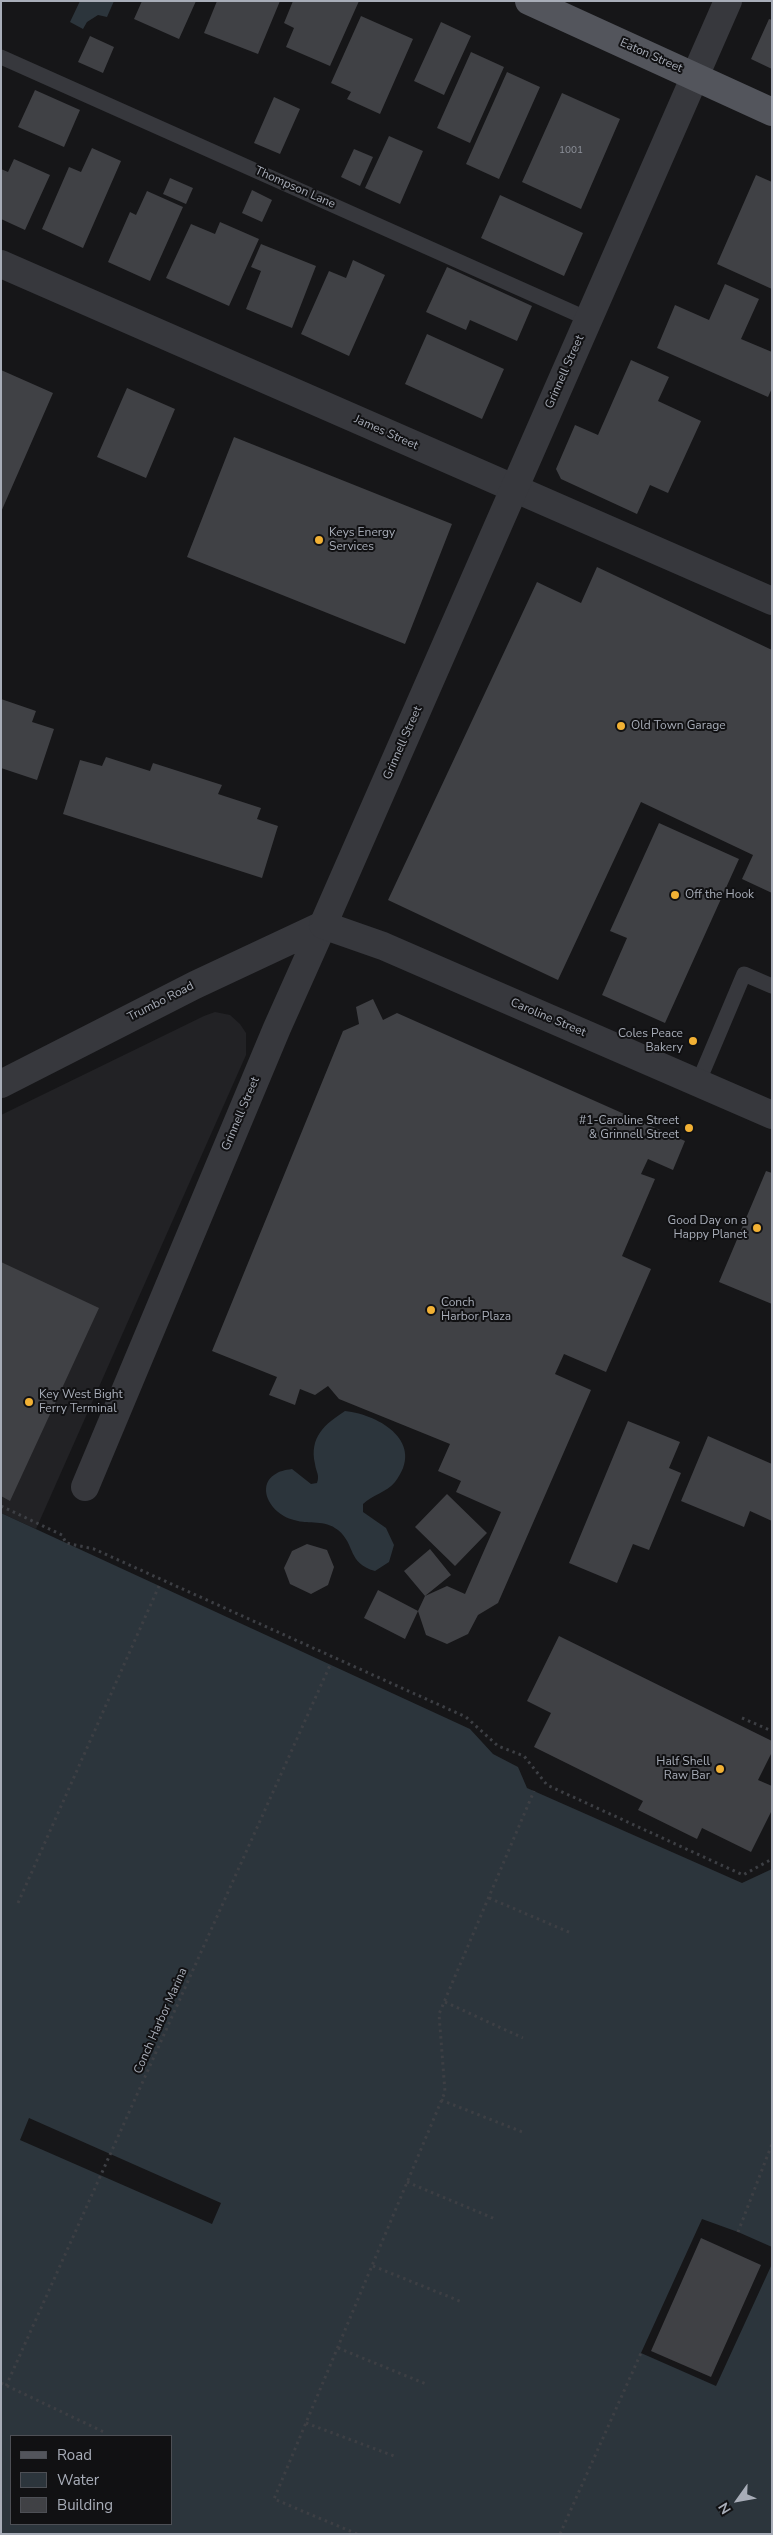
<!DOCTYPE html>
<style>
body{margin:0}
#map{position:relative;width:773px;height:2535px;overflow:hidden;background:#161618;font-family:"Nunito Sans",sans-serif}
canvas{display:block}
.frame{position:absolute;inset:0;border:2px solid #a8adb8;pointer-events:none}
.legend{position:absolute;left:10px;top:2435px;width:162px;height:90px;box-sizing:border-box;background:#111113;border:1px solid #4d4f55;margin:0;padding:6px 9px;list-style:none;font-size:15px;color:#a8adb8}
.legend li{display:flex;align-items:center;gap:10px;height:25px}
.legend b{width:25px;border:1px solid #4d4f55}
.north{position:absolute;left:713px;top:2475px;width:50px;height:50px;-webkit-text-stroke:4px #111113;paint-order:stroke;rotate:238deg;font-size:14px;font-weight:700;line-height:20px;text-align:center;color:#a8adb8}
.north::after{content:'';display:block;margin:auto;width:18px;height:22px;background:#a8adb8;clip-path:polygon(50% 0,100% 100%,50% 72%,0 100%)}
</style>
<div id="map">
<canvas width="773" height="2535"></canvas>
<div class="frame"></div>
<ul class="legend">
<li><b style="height:6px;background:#53555c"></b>Road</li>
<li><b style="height:14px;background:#2c353c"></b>Water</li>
<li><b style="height:14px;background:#404145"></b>Building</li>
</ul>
<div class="north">N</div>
</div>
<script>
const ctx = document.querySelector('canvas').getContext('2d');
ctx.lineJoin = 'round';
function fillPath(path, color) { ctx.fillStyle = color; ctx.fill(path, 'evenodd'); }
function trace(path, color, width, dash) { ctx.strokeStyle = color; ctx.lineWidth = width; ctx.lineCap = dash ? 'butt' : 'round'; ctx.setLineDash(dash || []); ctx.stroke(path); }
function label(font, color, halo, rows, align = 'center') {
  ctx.font = font + ' "Nunito Sans",sans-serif'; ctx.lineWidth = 4; ctx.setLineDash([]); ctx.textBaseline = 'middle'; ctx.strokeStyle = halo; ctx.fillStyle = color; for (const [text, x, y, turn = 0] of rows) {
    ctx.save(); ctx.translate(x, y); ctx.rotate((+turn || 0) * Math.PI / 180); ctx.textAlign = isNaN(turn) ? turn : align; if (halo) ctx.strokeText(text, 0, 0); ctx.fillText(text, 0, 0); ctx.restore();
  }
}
fillPath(new Path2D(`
 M215,1012L230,1015L240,1024L246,1033V1055L36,1529L1,1513V1115L204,1016Z`), '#222225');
fillPath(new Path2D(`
 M80,1H114L107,17L98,15L87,22L83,29L70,22Z
 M345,1411C381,1415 426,1443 395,1482C387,1492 372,1495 363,1504V1512L386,1528L394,1545L389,1562L375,1571C347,1563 356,1545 338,1530C324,1519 310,1525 294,1520C281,1517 267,1505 266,1491C266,1484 268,1479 274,1475C279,1471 285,1470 292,1469L311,1484L317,1483C320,1475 316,1472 315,1464C309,1437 325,1424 345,1411Z
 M1,1513L470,1729L493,1754L518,1767L527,1788L742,1883L772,1869V2534H1ZM11,2436H171V2524H11Z`), '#2c353c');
fillPath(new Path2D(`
 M29,2118L221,2203L212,2224L20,2140Z
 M702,2219L738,2232L772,2247V2264L716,2386L641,2353Z`), '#161618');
fillPath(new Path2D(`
 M142,1H196L179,39L134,19Z
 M217,1H280L258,54L204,33Z
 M293,1H359L330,66L286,47L294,28L284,23Z
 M361,16L413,39L380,114L347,99L351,92L331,83Z
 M769,19L772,20V69L751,59Z
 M441,22L471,36L444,95L414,81Z
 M90,36L114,47L103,73L78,62Z
 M471,52L504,67L470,143L437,128Z
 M507,72L540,87L499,179L466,164Z
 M35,90L80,110L64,147L18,127Z
 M562,93L620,119L581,209L522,182Z
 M274,97L300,109L280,154L254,143Z
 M389,136L423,151L400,204L365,188Z
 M92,148L121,161L83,248L42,229L69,167L81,172Z
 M354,149L373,157L360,186L341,177Z
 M14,159L50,175L25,230L1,219V169L8,172Z
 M756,175L772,182V289L717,264Z
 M170,178L193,188L186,204L163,194Z
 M252,190L272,200L262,222L242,213Z
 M147,191L183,207L150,281L108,262L130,212L136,215Z
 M500,195L583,233L564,276L481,238Z
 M220,222L259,239L229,306L166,278L191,224L215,234Z
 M261,244L316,266L292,328L246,309L261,271L251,267Z
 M353,260L385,275L349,356L301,334L329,271L346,278Z
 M447,267L532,306L517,341L470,320L466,330L426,312Z
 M725,284L759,299L741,339L772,352V388L768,397L657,348L675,305L709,320Z
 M427,334L504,369L482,419L405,384Z
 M631,360L669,377L658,401L701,421L668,493L650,485L637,514L561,479L556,469L575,425L598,435Z
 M1,370L53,393L1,512Z
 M127,388L175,409L146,478L97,457Z
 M234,437L452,524L405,644L187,557Z
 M597,567L772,650V893L742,879L753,855L641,802L558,980L388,900L537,582L581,603Z
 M1,699L36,711L32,722L54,729L37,780L1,768Z
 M106,757L150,771L153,763L222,785L218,794L261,808L257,819L278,826L262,878L63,814L80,760L102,766Z
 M659,823L739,859L665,1023L602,995L627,938L610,931Z
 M373,999L383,1020L397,1013L685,1141L673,1170L648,1159L641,1174L655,1179L622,1256L651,1269L606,1372L564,1354L555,1374L591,1390L498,1603L478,1615L468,1634L447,1644L426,1635L418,1611L425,1596L404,1571L430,1549L451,1575L425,1596L447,1586L465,1594L501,1512L456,1492L461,1481L438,1471L450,1444L339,1399L328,1386L315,1395L300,1389L295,1405L269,1395L277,1377L212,1351L343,1031L359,1024L356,1007Z
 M766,1171L772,1173V1304L719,1282Z
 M1,1262L99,1308L10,1501L1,1496Z
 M628,1421L680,1442L669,1468L681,1473L649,1550L633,1544L617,1583L569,1563Z
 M708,1436L772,1464V1521L750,1511L744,1527L681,1501Z
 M447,1494L487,1533L455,1566L415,1527Z
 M307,1544L327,1550L334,1567L328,1585L311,1594L290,1584L284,1568L292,1551Z
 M378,1590L418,1611L405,1639L364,1618Z
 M559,1636L772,1741V1752L758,1780L772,1786V1810L751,1852L702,1828L697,1839L638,1810L643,1801L534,1747L551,1713L527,1701Z
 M701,2238L761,2265L711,2377L651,2351Z`), '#404145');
trace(new Path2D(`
 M1,1506L62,1535L66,1543L94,1549L466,1717L498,1746L524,1756L547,1785L743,1875L772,1859
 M742,1718L772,1731
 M489,1898L571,1933
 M18,1903L159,1586
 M445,2002L523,2038
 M441,2100L525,2133
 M407,2182L495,2219
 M738,2232L772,2144
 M373,2266L462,2302
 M338,2348L426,2384
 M1,2383L106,2433
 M6,2386L331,1663
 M306,2423L394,2456
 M357,2534L274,2499L445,2092L439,2014L534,1791
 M560,2534L641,2353`), '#3d3f44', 3, [2.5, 4]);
trace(new Path2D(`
 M1,57L588,319
 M698,1083L744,974L772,986`), '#37383d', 15);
trace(new Path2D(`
 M1,264L772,601
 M1,1084L195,985L323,925
 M85,1487L277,1028L323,925`), '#37383d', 28);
trace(new Path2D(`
 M728,1L323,925L383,946L772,1115`), '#37383d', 28);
trace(new Path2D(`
 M529,1L772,112`), '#53555c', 28);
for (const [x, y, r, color] of [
 [319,540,5,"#f2b134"],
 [621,726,5,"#f2b134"],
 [675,895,5,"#f2b134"],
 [693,1041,5,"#f2b134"],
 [689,1128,5,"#f2b134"],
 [757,1228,5,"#f2b134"],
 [431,1310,5,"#f2b134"],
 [29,1402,5,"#f2b134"],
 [720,1769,5,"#f2b134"]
]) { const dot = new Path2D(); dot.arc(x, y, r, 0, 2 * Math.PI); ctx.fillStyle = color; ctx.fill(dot); trace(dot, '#111113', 2); }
label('10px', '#8e929b', null, [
 ["1001",571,151]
]);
label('12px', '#a8adb8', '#111113', [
 ["Eaton Street",651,56,24],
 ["Thompson Lane",295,188,24],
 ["Grinnell Street",565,372,-66],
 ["James Street",386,433,24],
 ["Grinnell Street",403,743,-66],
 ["Trumbo Road",161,1002,-27],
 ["Caroline Street",548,1018,23],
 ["Grinnell Street",241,1114,-67],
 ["Conch Harbor Marina",161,2021,-66]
]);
label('12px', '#a8adb8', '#111113', [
 ["Keys Energy",329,533],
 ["Services",329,547],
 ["Old Town Garage",631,726],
 ["Off the Hook",685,895],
 ["Coles Peace",683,1034,"right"],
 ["Bakery",683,1048,"right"],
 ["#1-Caroline Street",679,1121,"right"],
 ["& Grinnell Street",679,1135,"right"],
 ["Good Day on a",747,1221,"right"],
 ["Happy Planet",747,1235,"right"],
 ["Conch",441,1303],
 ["Harbor Plaza",441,1317],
 ["Key West Bight",39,1395],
 ["Ferry Terminal",39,1409],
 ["Half Shell",710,1762,"right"],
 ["Raw Bar",710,1776,"right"]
], 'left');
</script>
